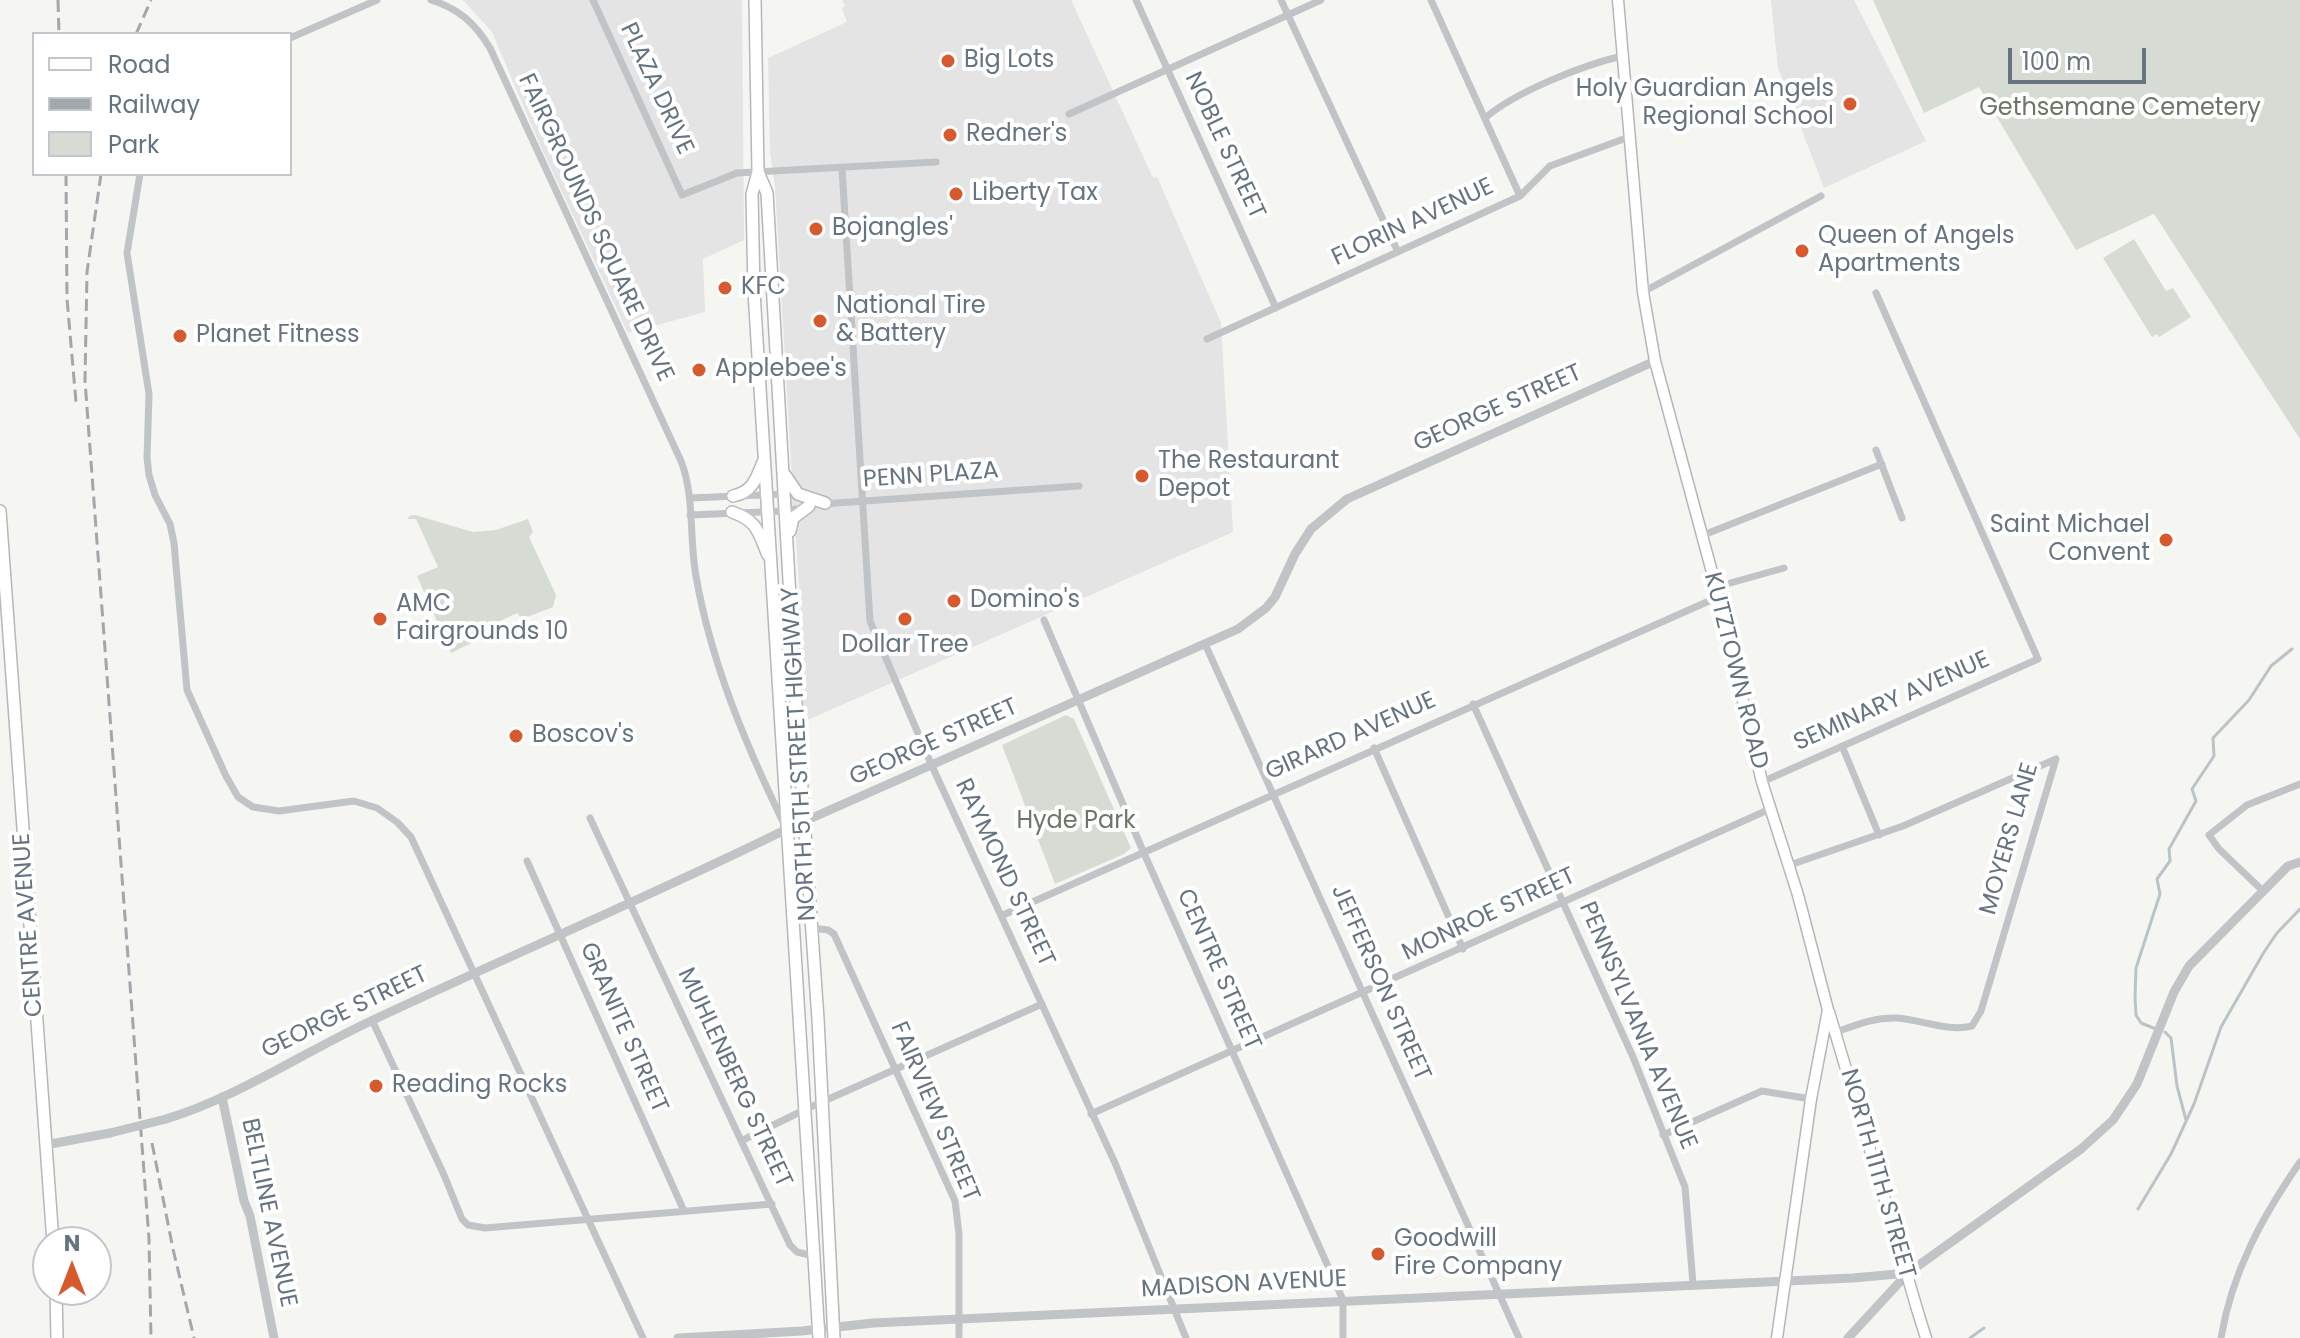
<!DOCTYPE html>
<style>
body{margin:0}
#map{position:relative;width:2300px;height:1338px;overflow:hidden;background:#f5f5f2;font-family:Poppins,sans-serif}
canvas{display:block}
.legend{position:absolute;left:32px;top:32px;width:260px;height:144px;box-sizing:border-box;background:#fff;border:2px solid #c2c7cd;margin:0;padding:10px 14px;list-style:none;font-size:24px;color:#667481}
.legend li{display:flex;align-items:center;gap:16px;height:40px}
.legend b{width:40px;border:2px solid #c2c7cd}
.north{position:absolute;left:32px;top:1226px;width:80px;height:80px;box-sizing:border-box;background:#fff;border:2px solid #c2c7cd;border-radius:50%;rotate:0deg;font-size:22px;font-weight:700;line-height:32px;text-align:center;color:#667481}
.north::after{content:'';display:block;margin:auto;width:28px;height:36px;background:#d75a2f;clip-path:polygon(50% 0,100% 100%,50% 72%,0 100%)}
.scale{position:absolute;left:2008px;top:48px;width:138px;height:36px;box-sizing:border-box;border:4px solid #667481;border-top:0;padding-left:10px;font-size:24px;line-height:28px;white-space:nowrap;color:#667481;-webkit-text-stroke:6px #fff;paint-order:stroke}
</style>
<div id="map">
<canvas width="2300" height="1338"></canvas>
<ul class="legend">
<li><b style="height:10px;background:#fff"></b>Road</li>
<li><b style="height:10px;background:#a2a7ac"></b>Railway</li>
<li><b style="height:22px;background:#d6dcd3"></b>Park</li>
</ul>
<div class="north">N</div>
<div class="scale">100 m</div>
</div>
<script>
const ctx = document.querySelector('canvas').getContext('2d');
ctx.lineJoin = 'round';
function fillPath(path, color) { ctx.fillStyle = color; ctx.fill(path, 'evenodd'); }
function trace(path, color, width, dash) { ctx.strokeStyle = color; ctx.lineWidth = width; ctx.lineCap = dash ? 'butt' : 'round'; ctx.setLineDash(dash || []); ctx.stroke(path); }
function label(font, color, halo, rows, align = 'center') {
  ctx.font = font + ' Poppins,sans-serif'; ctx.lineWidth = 8; ctx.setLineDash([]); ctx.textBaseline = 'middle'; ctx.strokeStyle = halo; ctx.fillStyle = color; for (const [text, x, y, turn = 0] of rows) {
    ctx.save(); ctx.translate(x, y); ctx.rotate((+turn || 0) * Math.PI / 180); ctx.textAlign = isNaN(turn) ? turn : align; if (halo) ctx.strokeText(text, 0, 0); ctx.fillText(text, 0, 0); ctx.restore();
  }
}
fillPath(new Path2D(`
 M463,0H742L744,240L703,259L705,312L628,333L540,145L492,32Z
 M842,0H1071L1153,178L1157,177L1221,323L1233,532L803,722L797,637L801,613L795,526L799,506H788L786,480H792L775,186L770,152L768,58L847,22L842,8L845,6Z
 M1771,0H1854L1926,141L1824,188L1778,68Z`), '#e3e4e3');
fillPath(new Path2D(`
 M1873,0H2300V439L2154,214L2076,250L1979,87L1924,113Z
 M2134,239L2166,291L2173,288L2191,317L2159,337L2157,334L2152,337L2103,258Z
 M415,515L473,532L496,530L528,519L533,532L529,537L556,595L553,607L522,619L517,613L490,626L492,633L451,653L417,576L438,567L416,519H408L409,516Z
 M1066,715L1074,719L1131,848L1124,854L1055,884L1002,745Z`), '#d6dcd3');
trace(new Path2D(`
 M2156,1029L2141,1023L2136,1015L2135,998L2136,968L2160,894L2157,879L2170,861L2169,849L2196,801L2192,789L2214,756L2213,738L2249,700L2271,666L2292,649
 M2165,1032L2171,1038L2177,1086L2186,1120
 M2138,1209L2171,1154L2194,1104L2221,1027L2264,952L2277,933L2300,909
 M1970,1338L1984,1328`), '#bac4c8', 3);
const secondary = new Path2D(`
 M1618,0L1643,292L1655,361L1716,587L1762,782L1798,895L1828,1010L1811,1099L1777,1338
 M1829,1012L1896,1237
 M1917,1309L1926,1338`);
const primary = new Path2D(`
 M755,0L758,172L752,194L754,292L819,1338
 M758,172L767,193L796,703L818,1019L834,1338
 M785,475L798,494L825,503
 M733,496C752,492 756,480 763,462
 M0,511L53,1242
 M732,512C758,521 758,532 768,555
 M790,531L793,518L809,506
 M56,1290L57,1338`);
trace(secondary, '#b3b7bb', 13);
trace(primary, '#b4b7bb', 14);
trace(new Path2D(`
 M431,0C459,9 475,23 490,48L681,461C695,497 689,538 696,576C711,663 746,745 784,824
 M593,0L682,195L737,173L936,162
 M1136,0L1276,308
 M1281,0L1398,252
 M1431,0L1520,196
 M290,38L377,0
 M1069,114L1321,0
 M1485,118C1515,92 1583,65 1622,56
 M842,168L870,621L932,766L1115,1163L1186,1338
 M140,174L127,253L149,394L147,458L149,475L155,495L170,524L174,543L187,690L226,776L238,797L253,807L279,811L354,801L377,808L397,822L411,837L643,1338
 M1643,292L1821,196
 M1207,339L1520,196L1550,166L1629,137
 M1876,450L1902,518
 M690,498L785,494
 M822,504L1079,486
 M690,515L786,511L802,508
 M1701,536L1882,464
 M1716,587L1784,568
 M1044,620L1143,851L1343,1300V1338
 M1205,644L1519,1338
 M1473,704L1633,1057L1685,1187L1693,1284
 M1842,746L1879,835
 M1374,748L1463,949
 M1762,782L2038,659L1876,293
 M590,818L790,1245L797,1252L814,1256
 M527,861L684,1211
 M1787,866L1903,826L2056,759L1981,1011L1972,1026C1948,1032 1922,1020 1897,1018C1875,1017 1856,1025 1836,1032
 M2263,891L2219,849L2209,835L2247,805L2300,784
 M1001,916L1718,597
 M811,928L828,930L834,934L955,1201L959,1234V1338
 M372,1020L444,1175L462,1219L468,1225L485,1228L772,1204
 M1091,1114L1770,809
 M1663,1135L1762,1091L1811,1099
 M743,1140L804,1110L1042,1004
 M2221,1338C2232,1272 2262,1217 2300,1162`), '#c0c4c7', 7);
trace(new Path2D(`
 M222,1097L244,1201L250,1216L274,1338
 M166,1119C236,1098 306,1051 373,1020C511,955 651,896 787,829L1238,629L1266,608L1275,597L1295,554L1311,529L1347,499L1655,361
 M45,1145L110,1133
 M678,1338L802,1331L873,1323L1853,1278L1908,1273
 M1848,1338L1908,1273L2081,1149L2113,1120L2137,1084L2174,992L2189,966L2288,866L2300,862`), '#c0c4c7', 9);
trace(secondary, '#fff', 10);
trace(primary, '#fff', 11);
trace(new Path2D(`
 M58,0L59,34
 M136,34L151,0
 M66,174L67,299L76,402
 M101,174L87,272L85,381L149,1239L151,1338
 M152,1143L173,1249L194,1338`), '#a2a7ac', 3, [12, 6]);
const secondaryBridge = new Path2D(`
 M1896,1237L1917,1309`);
trace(secondaryBridge, '#b3b7bb', 13, []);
trace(new Path2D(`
 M110,1133L166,1119`), '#c0c4c7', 9);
trace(secondaryBridge, '#fff', 10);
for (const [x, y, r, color] of [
 [948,61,8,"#d75a2f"],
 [1850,104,8,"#d75a2f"],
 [950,135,8,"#d75a2f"],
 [956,194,8,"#d75a2f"],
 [816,229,8,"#d75a2f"],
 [1802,251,8,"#d75a2f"],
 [725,288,8,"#d75a2f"],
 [820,321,8,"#d75a2f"],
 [180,336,8,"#d75a2f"],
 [699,370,8,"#d75a2f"],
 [1142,476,8,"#d75a2f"],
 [2166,540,8,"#d75a2f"],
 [954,601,8,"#d75a2f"],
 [380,619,8,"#d75a2f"],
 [905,619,8,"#d75a2f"],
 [516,736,8,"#d75a2f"],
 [376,1086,8,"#d75a2f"],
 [1378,1254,8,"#d75a2f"]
]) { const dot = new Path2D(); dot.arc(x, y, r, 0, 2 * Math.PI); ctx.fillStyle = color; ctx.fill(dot); trace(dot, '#fff', 3); }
label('24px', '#667481', '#fff', [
 ["Big Lots",964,61],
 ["Holy Guardian Angels",1834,90,"right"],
 ["Regional School",1834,118,"right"],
 ["Redner's",966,135],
 ["Liberty Tax",972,194],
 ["Bojangles'",832,229],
 ["Queen of Angels",1818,237],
 ["Apartments",1818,265],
 ["KFC",741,288],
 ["National Tire",836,307],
 ["& Battery",836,335],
 ["Planet Fitness",196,336],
 ["Applebee's",715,370],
 ["The Restaurant",1158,462],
 ["Depot",1158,490],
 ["Saint Michael",2150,526,"right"],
 ["Convent",2150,554,"right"],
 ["Domino's",970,601],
 ["AMC",396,605],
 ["Fairgrounds 10",396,633],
 ["Dollar Tree",905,646,"center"],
 ["Boscov's",532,736],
 ["Reading Rocks",392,1086],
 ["Goodwill",1394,1240],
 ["Fire Company",1394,1268]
], 'left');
label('24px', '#667481', '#fff', [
 ["PLAZA DRIVE",656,89,65],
 ["NOBLE STREET",1224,146,65],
 ["FLORIN AVENUE",1413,223,-25],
 ["FAIRGROUNDS SQUARE DRIVE",595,228,65],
 ["GEORGE STREET",1498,409,-24],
 ["PENN PLAZA",931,476,-4],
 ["KUTZTOWN ROAD",1735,671,76],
 ["SEMINARY AVENUE",1892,702,-24],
 ["GIRARD AVENUE",1351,737,-24],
 ["GEORGE STREET",934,743,-24],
 ["NORTH 5TH STREET HIGHWAY",800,754,-93],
 ["MOYERS LANE",2010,839,-74],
 ["RAYMOND STREET",1004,873,65],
 ["MONROE STREET",1489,915,-25],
 ["CENTRE AVENUE",29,925,-94],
 ["CENTRE STREET",1218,970,66],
 ["JEFFERSON STREET",1380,983,66],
 ["GEORGE STREET",345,1013,-26],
 ["PENNSYLVANIA AVENUE",1637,1026,67],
 ["GRANITE STREET",623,1028,66],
 ["MUHLENBERG STREET",734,1078,65],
 ["FAIRVIEW STREET",934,1112,67],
 ["NORTH 11TH STREET",1877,1174,74],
 ["BELTLINE AVENUE",268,1213,78],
 ["MADISON AVENUE",1244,1285,-3]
]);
label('24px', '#687864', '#fff', [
 ["Gethsemane Cemetery",2120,109],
 ["Hyde Park",1076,822]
]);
</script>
